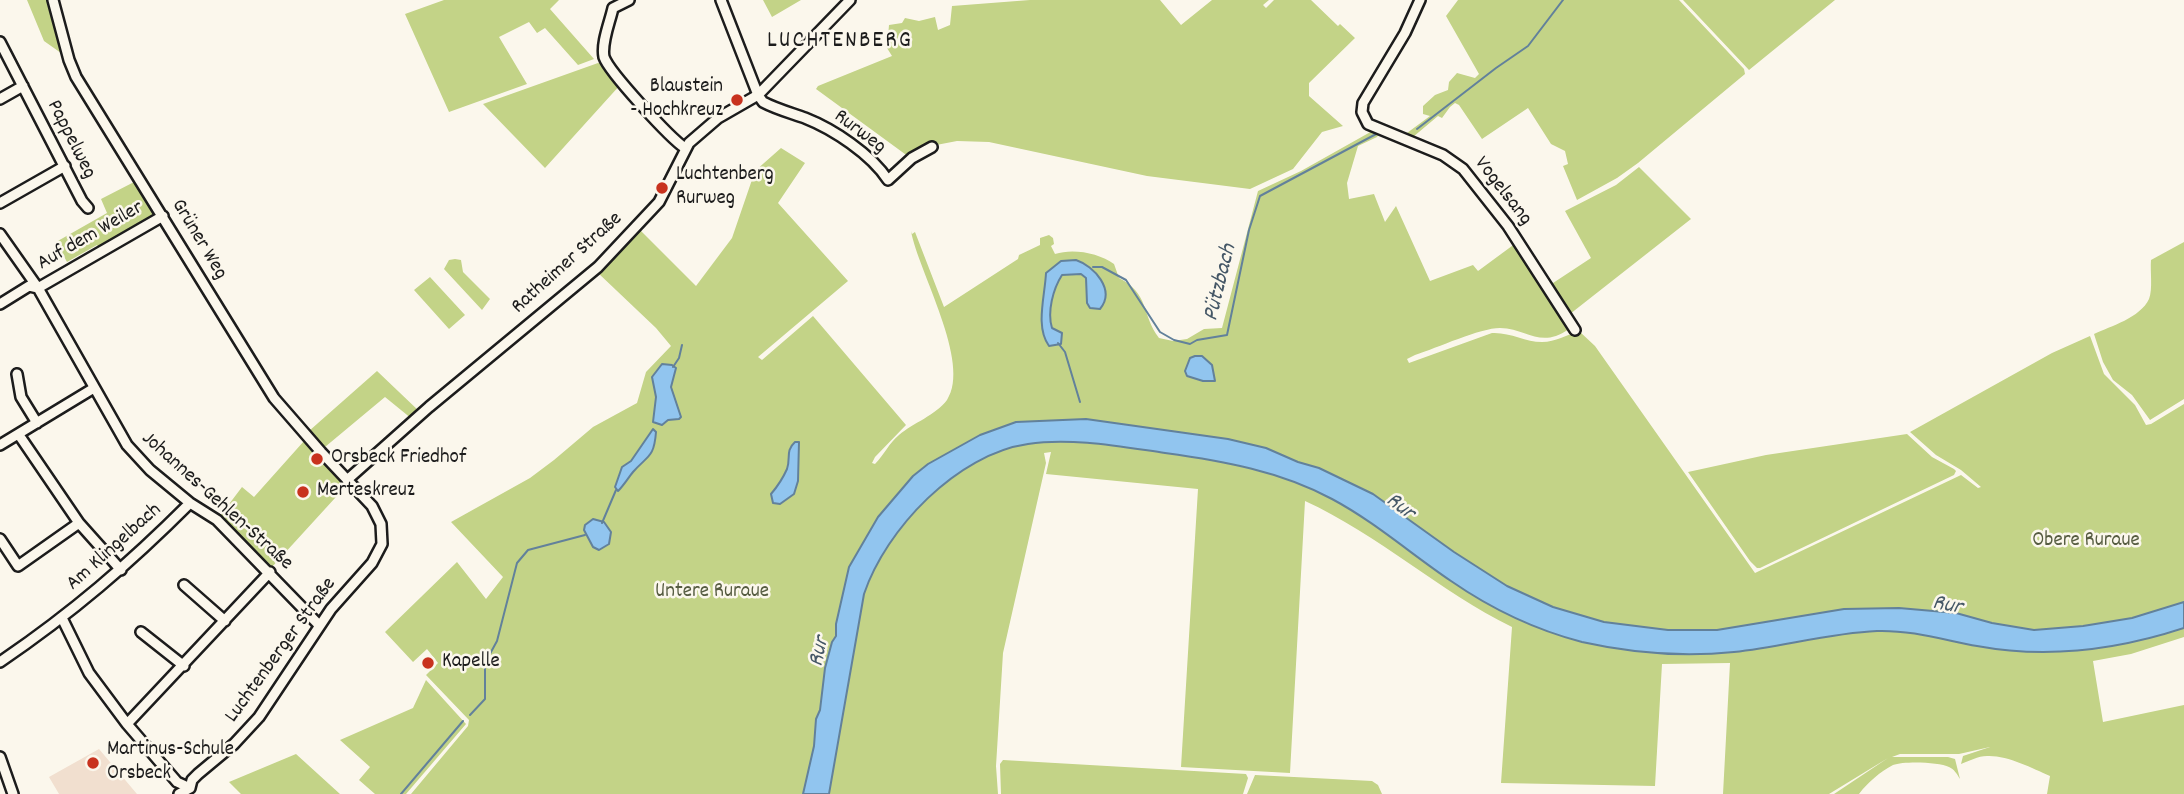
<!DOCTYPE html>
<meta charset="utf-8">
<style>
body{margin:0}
canvas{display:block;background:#fbf7ec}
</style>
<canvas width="2184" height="794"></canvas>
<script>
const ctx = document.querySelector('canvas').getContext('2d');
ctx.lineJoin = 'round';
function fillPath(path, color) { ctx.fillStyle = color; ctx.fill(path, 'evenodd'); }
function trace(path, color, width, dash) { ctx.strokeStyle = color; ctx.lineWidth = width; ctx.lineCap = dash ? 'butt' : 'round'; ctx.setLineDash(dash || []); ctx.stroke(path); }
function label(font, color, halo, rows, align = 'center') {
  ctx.font = font + ' Dekko,sans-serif'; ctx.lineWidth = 5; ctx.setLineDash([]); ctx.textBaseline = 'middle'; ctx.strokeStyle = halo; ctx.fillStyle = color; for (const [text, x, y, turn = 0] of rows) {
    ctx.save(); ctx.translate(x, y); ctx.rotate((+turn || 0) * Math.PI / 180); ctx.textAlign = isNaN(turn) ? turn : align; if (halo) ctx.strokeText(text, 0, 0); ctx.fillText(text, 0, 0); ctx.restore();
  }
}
fillPath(new Path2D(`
 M99,749L137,794H59L49,777Z`), '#f1dfcf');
fillPath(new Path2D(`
 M27,0H49L61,53L44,41Z
 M444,0H559L550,9L594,59L578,65L545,28L537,33L529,22L499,37L527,84L449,112L405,14Z
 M763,0H801L772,17Z
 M1030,0H1160L1181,25L1212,0H1269L1263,5L1266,8L1274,0H1311L1338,26L1340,24L1355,38L1309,83V96L1343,126L1322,132L1293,169L1250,189L1147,176L989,142L957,141L931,146L909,157L816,89L818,86L892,56L887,48L889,25L902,23L905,18L919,21L935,17L938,30L950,25L952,6Z
 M1458,0H1679L1744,69L1745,74L1638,163L1617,178L1577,200L1563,166L1568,164L1565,151L1551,144L1528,108L1482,139L1459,105L1455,103L1450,107L1442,118L1438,116L1413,137L1407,133L1430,116L1423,114V106L1435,95L1448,90L1449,82L1457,73L1475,78L1479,74L1446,16Z
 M1683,0H1835L1749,70Z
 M598,63L605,65L621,84L545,168L483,104Z
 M1374,130L1380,132L1377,137L1358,146L1347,183L1349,199L1374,194L1385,222L1396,206L1430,281L1473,265L1478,271L1516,243L1569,329C1540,349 1529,329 1500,328C1480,328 1437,348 1415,355L1407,359L1409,363L1492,333C1510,332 1525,342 1542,342C1556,342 1566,335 1579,331L1595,346L1755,573L1961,475L1978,488L1981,487L1961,470L1936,455L1910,432L2052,353L2090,336L2104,374L2135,405L2146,425L2151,424L2184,404V637L2131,654L2093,661L2103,722L2184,705V794H2047L2050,776C2032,768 2007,755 1987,756C1978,756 1969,761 1961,764L1963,756L1990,747L1959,754H1900L1892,757H1948L1955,759L1960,779C1957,774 1954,769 1949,767C1939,762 1904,761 1893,765C1880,772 1868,782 1859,794H1834L1888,758L1829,794H1723L1730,663L1662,664L1655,786L1501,783L1512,627C1439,591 1379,535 1305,501L1290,773L1181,767L1198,489L1046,474L1051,452L1044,453L1046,463L1003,653L996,766L998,794H411L468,726L469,720L426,675L438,663L427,649L413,662L385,632L457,562L486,599L503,577L451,522L530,478L554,460L593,427L637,403L646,372L671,346L656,328L597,272L640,230L696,286L732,238L755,171L781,148L805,163L778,203L848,281L758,357L762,360L813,316L906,425L875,457L872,463L875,464C884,455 889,443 899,435C913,423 936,415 947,400C972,363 918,271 911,231L912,234L915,232L944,307L1018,259L1019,255L1040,245V238L1049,235L1053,238L1054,244L1051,246L1055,254C1073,248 1099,253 1114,264L1119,278C1150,294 1141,314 1159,338L1173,341L1187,339L1204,329L1222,328L1258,191L1301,171Z
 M1639,167L1691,219L1570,314L1550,285L1591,258L1565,211L1616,185Z
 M136,181L156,216L99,248L97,245L67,262L56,242L107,213L101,199Z
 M2184,242V399L2150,420L2132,395L2113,380L2103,362L2094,334C2111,326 2140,318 2149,299C2153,289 2150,271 2151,260Z
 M455,259L461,260L463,272L490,299L482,310L444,269L449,260Z
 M430,277L465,315L449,329L414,290Z
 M377,371L420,412L412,419L385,397L325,447L309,431Z
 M1907,434L1932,457L1954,469L1956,471L1954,475L1760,568H1757L1750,561L1688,472L1766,455Z
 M304,441L346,486L272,567L217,520L242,487L254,497Z
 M426,680L466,724L406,794H375L359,780L370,767L340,740L413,708Z
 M296,754L340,794H241L229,782Z
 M1003,760L1246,774L1248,778L1243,794H1001L1000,764Z
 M1255,775L1372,781L1378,785L1382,794H1247Z`), '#c3d387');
const water = new Path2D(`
 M1076,260C1094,266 1116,290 1100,309L1090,308L1087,303L1086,278L1081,274L1062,275C1053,289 1047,312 1052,328L1062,333L1061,344L1049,346C1035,327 1045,296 1046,273L1061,261Z
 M1195,356H1202L1212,365L1215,381H1203L1187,376L1185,371L1190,358Z
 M662,364L672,365L676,368L671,387L681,417L679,419L668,420L662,425L653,422L656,397L652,377Z
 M1086,419L1228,439L1266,448L1298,462L1319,468L1373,494L1454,552L1507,586L1553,607L1604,622L1668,630H1717L1844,609L1899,608L1956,613L1992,623L2034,630L2083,626L2132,618L2184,602V628C2117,650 2047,659 1977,646C1944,640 1912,630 1877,631C1829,633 1782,647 1734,652C1685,657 1631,653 1582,642C1536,630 1490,608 1451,581C1411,554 1375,522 1332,499C1280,471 1223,461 1165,453C1123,447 1071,437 1028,444C957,454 886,529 864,594L829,794H803L814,746L816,719L820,710L825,668L832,642L836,636V624L849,567L878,517L913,476L928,464L980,435L1016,422Z
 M653,429L656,432C654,458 648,455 633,472C628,478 624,485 618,491L615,487L622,467L631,461Z
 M795,442H799L798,481L794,494L780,504L773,503L771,494C777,487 783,478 787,469C791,458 785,451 795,442Z
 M593,519L604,522L611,532L609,544L599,550L593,547L584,530L585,525Z`);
fillPath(water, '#91c5ef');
trace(water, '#62819b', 2);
trace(new Path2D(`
 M1417,129L1496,68L1528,46L1563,0
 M1093,267H1102L1126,280L1160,332L1174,340L1190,344L1197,340L1227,335L1249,230L1260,196L1378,133
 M1058,343L1065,352L1080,402
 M673,367L679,358L682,345
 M602,523L616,490
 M470,715L485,699V663L497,641L517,563L528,550L585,535
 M401,794L463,721`), '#62819b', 2);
const minor = new Path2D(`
 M53,0L69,60L76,77L274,398L321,452L372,506L381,524L382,544L372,563L331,609L259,717L234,744L198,774L192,780L190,788L179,794
 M721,0L758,95L763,102C776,109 791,113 805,118C833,129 871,154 888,180L912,158L932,147
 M1420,0L1405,33L1363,103L1362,112L1368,124L1443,155L1463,169L1508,226L1575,330
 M613,8C610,22 601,43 604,57C609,72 670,138 685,148
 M613,8L629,0
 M0,42L82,201L88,208
 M0,99L23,86
 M0,203L65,166
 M0,234L38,288L127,445L150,470L190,503L217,520L319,625
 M0,304L29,286L38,288L163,216
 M17,374L21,397L37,423
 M19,435L79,523L121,570
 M0,445L94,388
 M347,480L429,407L598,267L659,202L689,143L718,118L758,95L850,0
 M0,539L18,566L79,523
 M184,585L225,621
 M62,618L89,673L127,724L177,782L190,788
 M141,632L184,666
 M0,662C72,613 129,564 190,503
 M127,724L270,572
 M0,757L13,794`);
trace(minor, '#1c1c1c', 14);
trace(minor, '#fbf7ec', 9);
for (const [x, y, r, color] of [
 [737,100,7,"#c8321e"],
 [662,188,7,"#c8321e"],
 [317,459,7,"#c8321e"],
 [303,492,7,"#c8321e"],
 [428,663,7,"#c8321e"],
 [93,763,7,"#c8321e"]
]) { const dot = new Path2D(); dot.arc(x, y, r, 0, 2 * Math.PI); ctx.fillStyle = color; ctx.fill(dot); trace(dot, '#fbf7ec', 2.5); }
label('21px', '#1c1c1c', '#fbf7ec', [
 ["Blaustein",723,88,"right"],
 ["- Hochkreuz",723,112,"right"],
 ["Luchtenberg",676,176],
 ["Rurweg",676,200],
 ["Orsbeck Friedhof",331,459],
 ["Merteskreuz",317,492],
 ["Kapelle",442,663],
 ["Martinus-Schule",107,751],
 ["Orsbeck",107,775]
], 'left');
label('21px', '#1c1c1c', '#fbf7ec', [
 ["Rurweg",859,133,37],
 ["Pappelweg",70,140,63],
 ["Vogelsang",1502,192,52],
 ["Auf dem Weiler",91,237,-30],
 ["Grüner Weg",198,240,59],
 ["Ratheimer Straße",568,264,-42],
 ["Johannes-Gehlen-Straße",216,502,42],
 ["Am Klingelbach",115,548,-42],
 ["Luchtenberger Straße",282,651,-54]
]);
label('21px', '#565c41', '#fbf7ec', [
 ["Obere Ruraue",2086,542],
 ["Untere Ruraue",712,593]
]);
label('italic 23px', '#455766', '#fbf7ec', [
 ["Pützbach",1222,283,-76],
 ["Rur",1399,508,38],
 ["Rur",1947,607,11],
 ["Rur",821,652,-78]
]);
ctx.letterSpacing = '2px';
label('24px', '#1c1c1c', '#fbf7ec', [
 ["LUCHTENBERG",840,43]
]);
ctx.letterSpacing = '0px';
</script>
